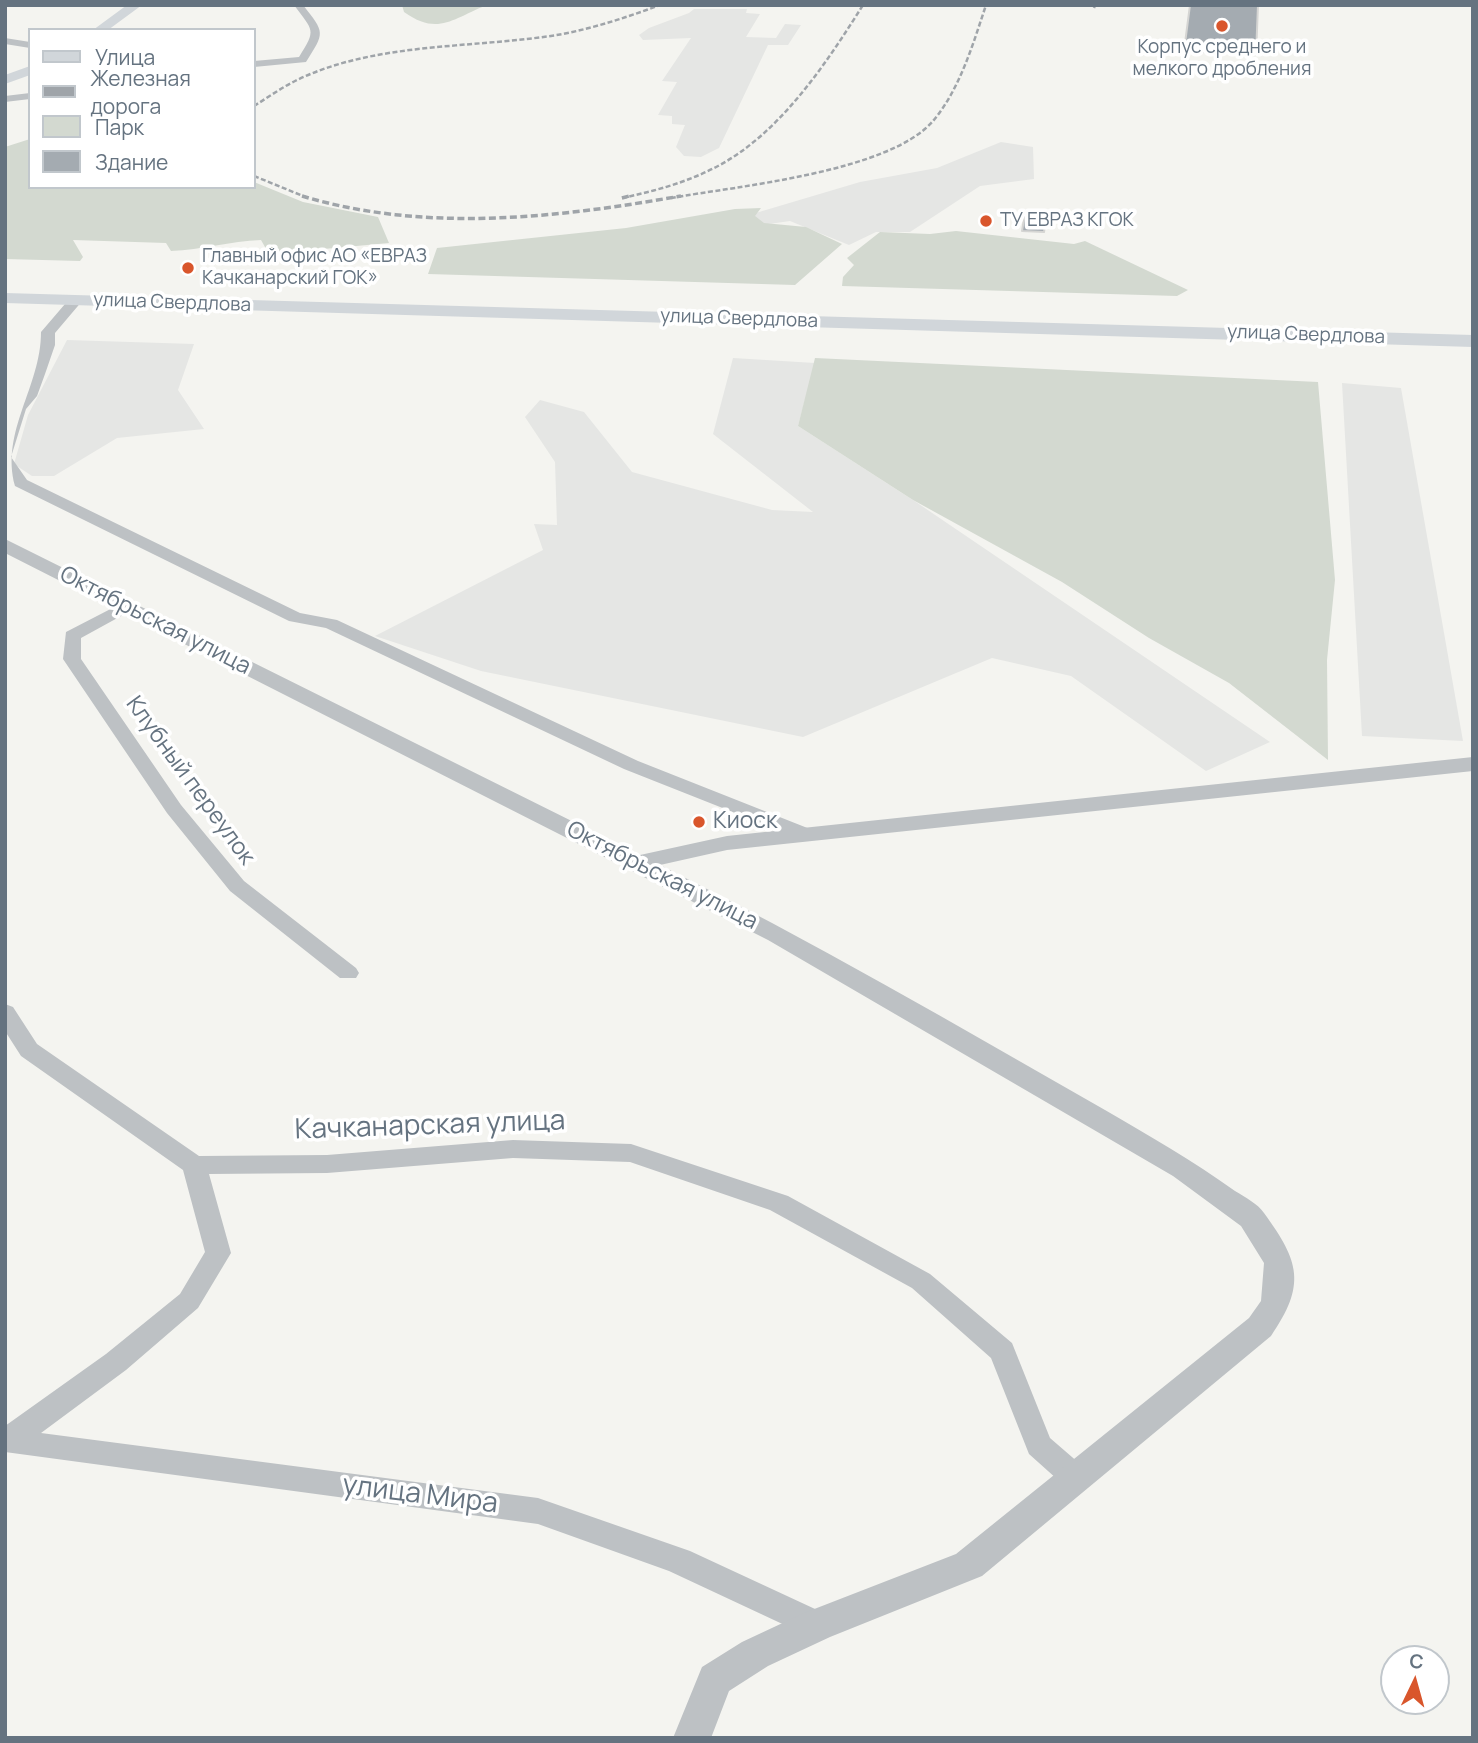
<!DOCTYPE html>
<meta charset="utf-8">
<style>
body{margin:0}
#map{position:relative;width:1478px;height:1743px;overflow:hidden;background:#f4f4f0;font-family:Manrope,sans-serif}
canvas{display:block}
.frame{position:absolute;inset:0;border:7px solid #657380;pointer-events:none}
.legend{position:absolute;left:28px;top:28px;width:228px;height:161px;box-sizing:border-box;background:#fff;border:2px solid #c1c7cc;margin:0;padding:9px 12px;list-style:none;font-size:21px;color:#657380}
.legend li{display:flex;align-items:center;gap:14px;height:35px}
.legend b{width:35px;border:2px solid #c1c7cc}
.north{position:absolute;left:1380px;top:1645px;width:70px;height:70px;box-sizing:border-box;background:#fff;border:2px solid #c1c7cc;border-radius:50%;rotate:5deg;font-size:19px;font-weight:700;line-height:28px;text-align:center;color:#657380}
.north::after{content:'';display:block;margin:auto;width:24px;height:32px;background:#d9562c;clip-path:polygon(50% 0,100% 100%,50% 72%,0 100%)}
</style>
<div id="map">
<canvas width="1478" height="1743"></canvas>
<div class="frame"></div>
<ul class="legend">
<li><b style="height:9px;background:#d1d6da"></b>Улица</li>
<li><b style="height:9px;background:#9fa4a9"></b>Железная дорога</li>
<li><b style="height:19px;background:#d3d9d0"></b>Парк</li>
<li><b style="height:19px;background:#a4abb1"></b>Здание</li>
</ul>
<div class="north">С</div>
</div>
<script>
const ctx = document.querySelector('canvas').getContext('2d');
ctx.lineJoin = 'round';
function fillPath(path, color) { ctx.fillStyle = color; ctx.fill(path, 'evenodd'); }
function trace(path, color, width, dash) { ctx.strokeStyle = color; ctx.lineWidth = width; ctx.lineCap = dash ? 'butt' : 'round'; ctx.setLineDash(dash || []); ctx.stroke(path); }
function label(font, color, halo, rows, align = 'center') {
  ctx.font = font + ' Manrope,sans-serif'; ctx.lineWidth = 7; ctx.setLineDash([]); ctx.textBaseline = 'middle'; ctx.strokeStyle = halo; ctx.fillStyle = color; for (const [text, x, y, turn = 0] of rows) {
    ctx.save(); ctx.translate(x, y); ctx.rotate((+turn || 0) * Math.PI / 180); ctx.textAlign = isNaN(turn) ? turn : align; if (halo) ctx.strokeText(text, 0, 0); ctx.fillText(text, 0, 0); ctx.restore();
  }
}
fillPath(new Path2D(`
 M694,9H747L746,13L760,14L746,37L776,38L785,24L801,25L788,45H768L719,148L701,157L684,156L676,147L685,125L672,124V116L658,115L677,82L662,81L691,38L643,40L639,35L649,28L689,13Z
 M1001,142L1033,147L1034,179L980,186L910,232H876L849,245L790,221L762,225L749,215L860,182L937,168Z
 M67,340L194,344L178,390L204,429L117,438L54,476H32L14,464L28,415Z
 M733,358L815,363L798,426L913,500L1270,742L1206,771L1071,676L992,658L803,737L481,671L375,636L543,550L534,524L557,525L555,462L525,417L540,400L584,412L632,472L772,510L813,512L713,434Z
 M1342,383L1401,388L1463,741L1362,736Z`), '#e5e6e4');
fillPath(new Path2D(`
 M402,5H487C452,19 438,36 404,12Z
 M30,139V187H254V182L303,202L378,217L389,243L269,254L261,240C230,241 202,250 171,251L166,243L73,240L83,257L80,261L5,259V147Z
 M761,208L755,216L764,223L806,227L842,244L795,285L428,274L437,248L626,228L735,209Z
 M956,231L1074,244L1085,241L1188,290L1177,296L842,286L843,277L854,265L847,258L880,232L930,234Z
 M815,358L1318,382L1335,580L1327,660L1328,760L1229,683L1149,638L1062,582L913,500L798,426Z`), '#d3d9d0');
const building = new Path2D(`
 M1190,5H1258L1256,55L1184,51Z
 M1025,213L1047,214L1044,232L1022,231Z`);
fillPath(building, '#a4abb1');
trace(building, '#d5d5d3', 2);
fillPath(new Path2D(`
 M294,5H303C325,33 325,32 306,62L254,67V61L299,57C317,29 313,31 294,5Z
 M5,38L30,42V48L5,44Z
 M30,93V99L5,102V96Z
 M71,297L83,300L55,333V345L45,374L37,396L26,409L11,457L27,480L300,613L337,620L638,761L815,831L818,835L815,839H801L624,769L326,628L289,621L15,486C0,431 41,387 41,332Z
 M126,601L135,606L132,610L81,638V659L181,805L244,881L356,968L359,973L356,978H340L230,891L167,813L63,659L66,632Z
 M5,1004L13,1007L37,1044L199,1156L327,1155L513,1140L631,1144L788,1196L930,1274L1012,1343L1050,1438L1087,1470L1092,1479L1087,1488L1077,1491L1067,1488L1029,1454L991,1358L912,1288L770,1210L630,1162L513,1158L327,1173L209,1174L231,1253L198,1308L126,1370L41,1433L538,1498L690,1551L828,1615L833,1625L828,1635L817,1639L806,1635L669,1571L538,1524L5,1452V1426L106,1354L180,1294L205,1252L183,1170L21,1056L5,1031Z`), '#bdc1c4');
fillPath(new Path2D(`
 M5,539L640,855L727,836L1473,757V771L727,850L660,865C812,941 958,1026 1105,1110C1150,1136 1193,1161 1235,1191C1245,1197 1258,1204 1264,1213C1300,1262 1306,1285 1271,1336L982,1576L830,1637L768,1666L729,1691L711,1738H673L702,1667L742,1642L804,1613L956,1554L1249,1318L1261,1301L1264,1263L1241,1226L1173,1176L768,940L5,553Z`), '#bdc1c4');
fillPath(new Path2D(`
 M127,5H142L108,30H93Z
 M30,66V75L5,84V75Z
 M5,293L1473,335V347L5,303Z`), '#d1d6da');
trace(new Path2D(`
 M1094,8L1095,5
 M254,106C267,98 281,88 295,81C376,41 475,49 563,34C597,27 628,17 660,5
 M254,176L308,198
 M622,198C655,191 688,182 718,166C780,133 826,64 863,5
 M671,198C738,186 889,172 933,121C960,89 973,44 986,5`), '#9fa4a9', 2.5, [5, 2.5]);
trace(new Path2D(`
 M302,196C425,233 556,218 681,196
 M622,198L629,196`), '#9fa4a9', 3.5, [7, 3.5]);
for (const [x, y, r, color] of [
 [1222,26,7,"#d9562c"],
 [986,221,7,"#d9562c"],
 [188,268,7,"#d9562c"],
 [699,822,7,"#d9562c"]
]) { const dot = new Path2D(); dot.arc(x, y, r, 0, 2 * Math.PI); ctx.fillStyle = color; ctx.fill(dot); trace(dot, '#fff', 2.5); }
label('19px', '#657380', '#fff', [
 ["Корпус среднего и",1222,48,"center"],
 ["мелкого дробления",1222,70,"center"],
 ["ТУ ЕВРАЗ КГОК",1000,221],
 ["Главный офис АО «ЕВРАЗ",202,257],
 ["Качканарский ГОК»",202,279]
], 'left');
label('19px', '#657380', '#fff', [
 ["улица Свердлова",172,303,2],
 ["улица Свердлова",739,319,2],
 ["улица Свердлова",1306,335,2]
]);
label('23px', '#657380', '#fff', [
 ["Октябрьская улица",155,621,27],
 ["Клубный переулок",190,781,54],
 ["Октябрьская улица",662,876,27]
]);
label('23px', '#657380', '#fff', [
 ["Киоск",713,822]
], 'left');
label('28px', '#657380', '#fff', [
 ["Качканарская улица",430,1126,-2],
 ["улица Мира",420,1495,7]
]);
</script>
